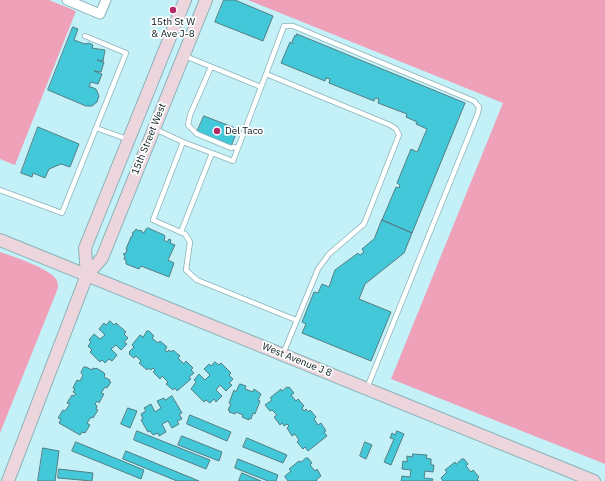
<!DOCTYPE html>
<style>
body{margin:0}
canvas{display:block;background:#c4f1f7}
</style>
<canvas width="605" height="481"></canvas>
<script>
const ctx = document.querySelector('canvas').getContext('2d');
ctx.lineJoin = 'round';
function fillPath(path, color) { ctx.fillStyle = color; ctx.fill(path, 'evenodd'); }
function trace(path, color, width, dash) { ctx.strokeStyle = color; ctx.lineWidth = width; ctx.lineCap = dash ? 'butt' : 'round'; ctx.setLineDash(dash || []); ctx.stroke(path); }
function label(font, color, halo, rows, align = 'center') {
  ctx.font = font + ' "IBM Plex Sans",sans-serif'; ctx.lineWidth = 3.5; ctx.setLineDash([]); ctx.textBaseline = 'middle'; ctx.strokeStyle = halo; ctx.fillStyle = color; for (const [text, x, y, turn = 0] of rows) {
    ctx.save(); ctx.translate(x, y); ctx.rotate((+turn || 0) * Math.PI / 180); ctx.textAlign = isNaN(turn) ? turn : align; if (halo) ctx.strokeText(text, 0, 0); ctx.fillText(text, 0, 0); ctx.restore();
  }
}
fillPath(new Path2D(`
 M0,0H49L76,11L15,165L0,159Z
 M248,0H605V464L391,379L503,103Z
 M0,252C14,257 47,267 56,279C58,282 58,285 58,288L0,433Z`), '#eea1b9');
const building = new Path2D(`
 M224,0H235L273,16L263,41L215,22Z
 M73,27L78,29L74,40L85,44L89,43L93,45L92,48L105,50L103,61L97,60L104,62L101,72L94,71L102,74L98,84L91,82L89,87H91L96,89L99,96L97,102L92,106H86L48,90Z
 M297,34L465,103L412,233L382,220L396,187L399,188L400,185L397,183L411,149L417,152L418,150L427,129L416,124L417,122L406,117L407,114L378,103L379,99L375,98L374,101L329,83L330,79L326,78L325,81L281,63L290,42L293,44L292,42L295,35L296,36Z
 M204,116L238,129L231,146L197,132Z
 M38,127L79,144L70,167L61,164L49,169L45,178L33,173L32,177L21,173Z
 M382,220L412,233L404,253L365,284L359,299L391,312L371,361L302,333L306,324L302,322L314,292L318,293L322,284L329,287L335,270L358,253L360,255L364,252L362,249L374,239Z
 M148,228L164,235L165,237L164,240L167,242L169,239L171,240L170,243L175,245L168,260L174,263L169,277L141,266L139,269L126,264V260L124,259L125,256L123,254L126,253L127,249H126L131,237H132L133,232H134L136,229L139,231L141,230L142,232L144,233L146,229Z
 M110,321L114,325L116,323L126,332L124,334L128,338L124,342L127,344L121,350L116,345L111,349L117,355L112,361L109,359L105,363L102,360L100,362L90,352L92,350L88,346L91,342L89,340L94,334L100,339L105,335L99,329L104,323L106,325Z
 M147,331H149L154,336L152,338L158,343L160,341L167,347L165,350L167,352L169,350L171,352L173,350L180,356L178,358L184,364L186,361L193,368L191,370L194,373L189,377L191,379L177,391L175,388L173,390L166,384L168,382L162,376L160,379L153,372L155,370L153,368L151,370L148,368L147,370L139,363L141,361L136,356L134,358L129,354L130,353L129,352L134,347L132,345L140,335L143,337Z
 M215,362L219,365L221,363L231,373L229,375L233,379L229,383L232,385L226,391L220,385L216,390L222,396L216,402L214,399L210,403L206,400L204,402L191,389L196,382L194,380L199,374L205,380L210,375L204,369L209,364L211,366Z
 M84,367H86L92,370L93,368L96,369V368L103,372L105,374L104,377L110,380L109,381L111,382L107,388L105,387L101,393L104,394L99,403L97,401L95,404L97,406L96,409L98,410L93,418L91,417L87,423L90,425L85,433L82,432L80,435L59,423L61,419L58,418L63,410L65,411L70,404L67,403L72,395L74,396L76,394L73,392L75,389L73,388L77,380L80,381L83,375L81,373Z
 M240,384L246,386L245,389L253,392L254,389L261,394L258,400L260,401L255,414L253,413L251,419L249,418V420L242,417L243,415L236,412L235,414L229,412L230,411L228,410L231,404L229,403L234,390L236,392L239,385Z
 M287,387L288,388L289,387L294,393L291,395L296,401L298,399L304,406L302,408L304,411L306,409L308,412L310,410L316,417L314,419L318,425L321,423L326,431L324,432L327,436L308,451L305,447L303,449L297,442L299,440L295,434L292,436L287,428L289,426L287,424L284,426L282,423L280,425L274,417L277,415L272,410L270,411L265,405L272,400L270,398L281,389L282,391Z
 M172,396L182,413L179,414L182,419L177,421L179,424L172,428L168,421L162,424L166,432L159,436L158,433L153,435L150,431L148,432L141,420L143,419L141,414L146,411L144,408L151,404L155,412L161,408L157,401L164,398L165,400Z
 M128,408L137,411L130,428L121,424Z
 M190,415L231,432L227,441L187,424Z
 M137,431L210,460L206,469L134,440Z
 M397,431L404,434L391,465L384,462L394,439L390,438L392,433L395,435Z
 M182,436L222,452L219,461L178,445Z
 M247,438L287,455L283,463L243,447Z
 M76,442L144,470L141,479L72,451Z
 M365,442L372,445L366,459L360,456Z
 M43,448L59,451L55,481H38Z
 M126,451L199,481H177L123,459Z
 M413,454L427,455L426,458L431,459V465H434L433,472L425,471L424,478L433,479L432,481H401L402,476L410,477L411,470L402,469L403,461L407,462V456L412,457Z
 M306,458H308L312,463L310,465L315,471L317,469L321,476L316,480L317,481H288L285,477V476L291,471L289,469L299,461L301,462Z
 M238,459L278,475L276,481H268L235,468Z
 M462,459H464L468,464L466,466L471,472L473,470L479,477L477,479L479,481H443L441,478L447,472L445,470L455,462L456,464Z
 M59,469L93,473L92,481L58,478Z
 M242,473L261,481H239Z`);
fillPath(building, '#42c8d8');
trace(building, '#547d83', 1);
const lane = new Path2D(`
 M85,36L126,53L96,128
 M185,56L261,87
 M211,67L190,115L188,125L197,134L231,148L233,147L238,148
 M266,74L284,26H293L474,101L479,107L478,113L367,388
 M155,129L183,142L233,161L266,74L390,125L396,129L399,135L364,224L329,254L318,269L283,354
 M183,142L153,220L185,234L190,242L186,270L197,280L296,320
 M0,190L62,213L96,128L127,139
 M181,232L212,153`);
const street = new Path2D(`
 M67,0L100,14L106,0`);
const secondary = new Path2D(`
 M0,240L594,481
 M87,275L85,248L185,0
 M8,481L87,275L102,258L206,0`);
trace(lane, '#89b3b9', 6);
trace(street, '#89b3b9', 11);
trace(secondary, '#89b3b9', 14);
trace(lane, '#fff', 4.5);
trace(street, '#fff', 9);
trace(secondary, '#ecd5dc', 12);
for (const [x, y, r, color] of [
 [173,10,4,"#b42a67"],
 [217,131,4,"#b42a67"]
]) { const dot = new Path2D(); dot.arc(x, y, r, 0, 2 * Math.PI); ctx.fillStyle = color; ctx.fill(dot); trace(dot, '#fff', 1.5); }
label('10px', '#07181a', '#fff', [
 ["15th St W",173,22],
 ["& Ave J-8",173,34],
 ["Del Taco",225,131,"left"]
]);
label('10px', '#07181a', '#fff', [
 ["15th Street West",149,139,-68],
 ["West Avenue J 8",297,360,22]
]);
</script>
